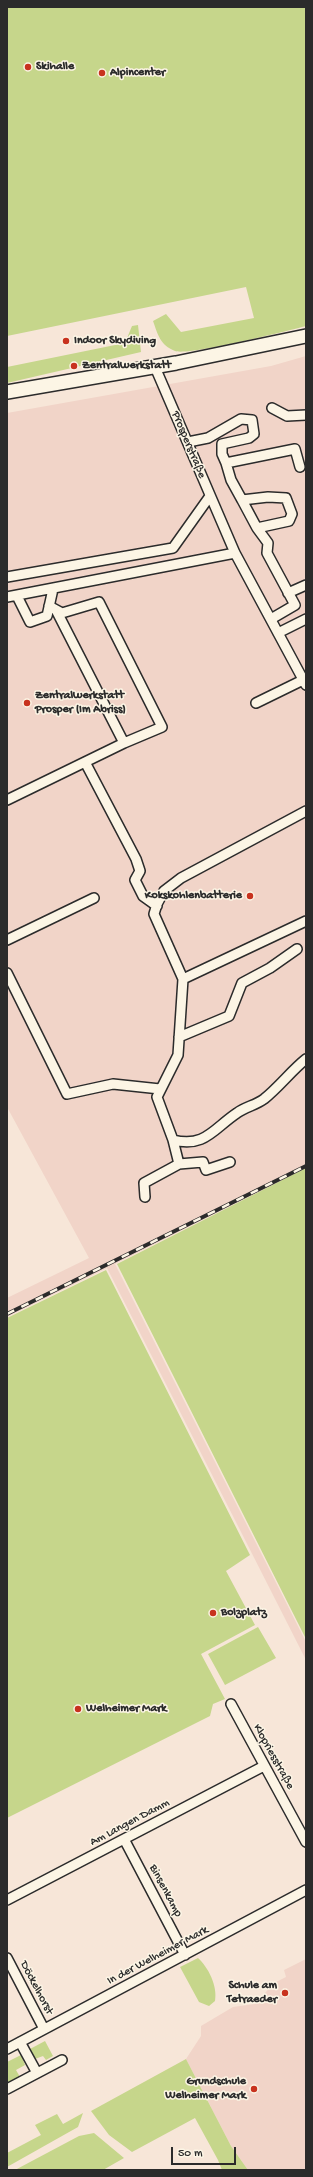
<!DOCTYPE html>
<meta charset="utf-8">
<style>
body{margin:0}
#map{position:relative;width:313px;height:2177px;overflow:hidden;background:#f7e6d8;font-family:"Gochi Hand",sans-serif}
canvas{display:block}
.frame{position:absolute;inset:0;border:8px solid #2b2b2b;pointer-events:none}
.scale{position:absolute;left:171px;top:2147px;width:65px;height:18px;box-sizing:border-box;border:2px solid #2b2b2b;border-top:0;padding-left:5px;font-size:12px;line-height:14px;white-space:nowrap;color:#2b2b2b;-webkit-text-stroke:3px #fcf5e5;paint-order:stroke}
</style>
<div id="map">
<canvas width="313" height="2177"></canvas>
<div class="frame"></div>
<div class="scale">50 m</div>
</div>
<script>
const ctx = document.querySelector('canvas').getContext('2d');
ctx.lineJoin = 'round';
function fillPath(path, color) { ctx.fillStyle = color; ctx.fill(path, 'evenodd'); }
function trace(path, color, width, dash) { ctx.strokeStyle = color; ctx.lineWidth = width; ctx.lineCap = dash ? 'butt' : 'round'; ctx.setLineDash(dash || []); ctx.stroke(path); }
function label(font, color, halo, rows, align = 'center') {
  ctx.font = font + ' "Gochi Hand",sans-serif'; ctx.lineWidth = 3; ctx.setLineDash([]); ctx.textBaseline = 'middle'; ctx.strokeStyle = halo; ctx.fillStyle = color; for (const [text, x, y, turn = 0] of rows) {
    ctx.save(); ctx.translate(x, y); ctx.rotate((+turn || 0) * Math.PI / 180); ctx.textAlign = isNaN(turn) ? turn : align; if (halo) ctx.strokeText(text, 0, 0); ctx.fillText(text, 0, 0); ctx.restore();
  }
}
fillPath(new Path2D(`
 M306,356V1168L115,1264L306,1642V1660L107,1268L7,1317V1298L89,1258L7,1107V413L271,366Z
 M306,1959V2170H248L231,2146L186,2059L201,2036V2026L233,2007L255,2004L274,1983L286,1977L284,1970Z`), '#f1d4c8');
fillPath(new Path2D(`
 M7,7H306V326C287,331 188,356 175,351C160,345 158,335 153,321L166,314L181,332L254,318L246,287L7,336Z
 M138,325L141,352L7,383V367L125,343L132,326Z
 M306,1168V1639L117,1264Z
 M106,1270L250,1555L226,1571L255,1625L201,1654L225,1699L213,1704L210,1716L7,1818V1318Z
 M258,1627L276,1658L225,1685L208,1654Z
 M198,1958C208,1967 218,1986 215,2001L209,2006L199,2002L180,1967Z
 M45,2041L53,2056L46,2060L43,2056L35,2059L30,2049Z
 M21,2055L25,2065L16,2070L20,2077L7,2084V2062Z
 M186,2059L231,2146L248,2170H222L218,2160L195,2118L132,2152L109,2135L91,2111Z
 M83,2113L78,2127L7,2167V2153L41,2135L35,2125L57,2114L63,2124Z
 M94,2133L124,2158L103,2170H15L79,2136Z`), '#c6d68b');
const street = new Path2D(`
 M155,367L235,553L306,685
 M272,408L287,416L306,415
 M188,442L208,438L241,419L252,420L254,434L249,438L222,444V454L226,463L295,449L300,467
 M226,463L231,480L242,500L268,497L286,498L292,514L289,521L257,528L242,500
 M257,528L268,543L267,553L295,605L271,619
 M7,577L173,548L210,496
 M288,593L306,585
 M17,596L30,622L47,616L53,589
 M7,597L235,553
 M49,606L62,613L99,602L162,727L124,743L56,610
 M278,633L306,619
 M256,703L303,680
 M85,762L136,859L140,871L135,880L143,896L157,906
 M7,800L124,743
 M7,940L94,898
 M7,973L67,1094L113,1084L160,1089
 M183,979L154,914L157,904L164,891L181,878L306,811
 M179,1037L229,1016L242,983L270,968L297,949
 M173,1140C205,1148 213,1129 237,1113C245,1107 256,1105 264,1099C279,1087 292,1070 306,1059
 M230,1162L206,1170L203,1162L179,1164L173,1140L157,1097L178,1055L183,979L306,921
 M145,1197L144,1183L179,1164
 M231,1704L306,1842
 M124,1839L185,1955
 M7,1900L264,1766
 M7,1958L44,2029
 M20,2042L37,2073
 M7,2049L306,1890
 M7,2089L62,2060`);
const secondary = new Path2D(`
 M7,392L176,363L306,336`);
trace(street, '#2b2b2b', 12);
trace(secondary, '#2b2b2b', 16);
trace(street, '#fcf5e5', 9);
trace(secondary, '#fcf5e5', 13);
const rail = new Path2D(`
 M7,1314L306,1166`);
trace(rail, '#2b2b2b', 4);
trace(rail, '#fcf5e5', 2.5, [8]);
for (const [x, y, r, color] of [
 [28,67,4,"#c8321e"],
 [102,73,4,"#c8321e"],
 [66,341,4,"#c8321e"],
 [74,366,4,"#c8321e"],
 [27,703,4,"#c8321e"],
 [250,896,4,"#c8321e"],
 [213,1613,4,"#c8321e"],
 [78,1709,4,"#c8321e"],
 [285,1993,4,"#c8321e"],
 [254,2089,4,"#c8321e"]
]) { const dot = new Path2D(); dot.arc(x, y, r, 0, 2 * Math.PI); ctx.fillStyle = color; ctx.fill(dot); trace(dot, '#fcf5e5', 1.5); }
label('bold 12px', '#2b2b2b', '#fcf5e5', [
 ["Skihalle",36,67],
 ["Alpincenter",110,73],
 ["Indoor Skydiving",74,341],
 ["Zentralwerkstatt",82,366],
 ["Zentralwerkstatt",35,696],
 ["Prosper (Im Abriss)",35,710],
 ["Kokskohlenbatterie",242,896,"right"],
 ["Bolzplatz",221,1613],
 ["Welheimer Mark",86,1709],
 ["Schule am",277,1986,"right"],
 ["Tetraeder",277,2000,"right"],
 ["Grundschule",246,2082,"right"],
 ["Welheimer Mark",246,2096,"right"]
], 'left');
label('12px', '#2b2b2b', '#fcf5e5', [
 ["Prosperstraße",188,445,67],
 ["Klopriesstraße",273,1757,61],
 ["Am Langen Damm",130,1823,-28],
 ["Binsenkamp",165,1891,62],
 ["In der Welheimer Mark",158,1956,-28],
 ["Döckelhorst",36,1988,62]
]);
</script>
